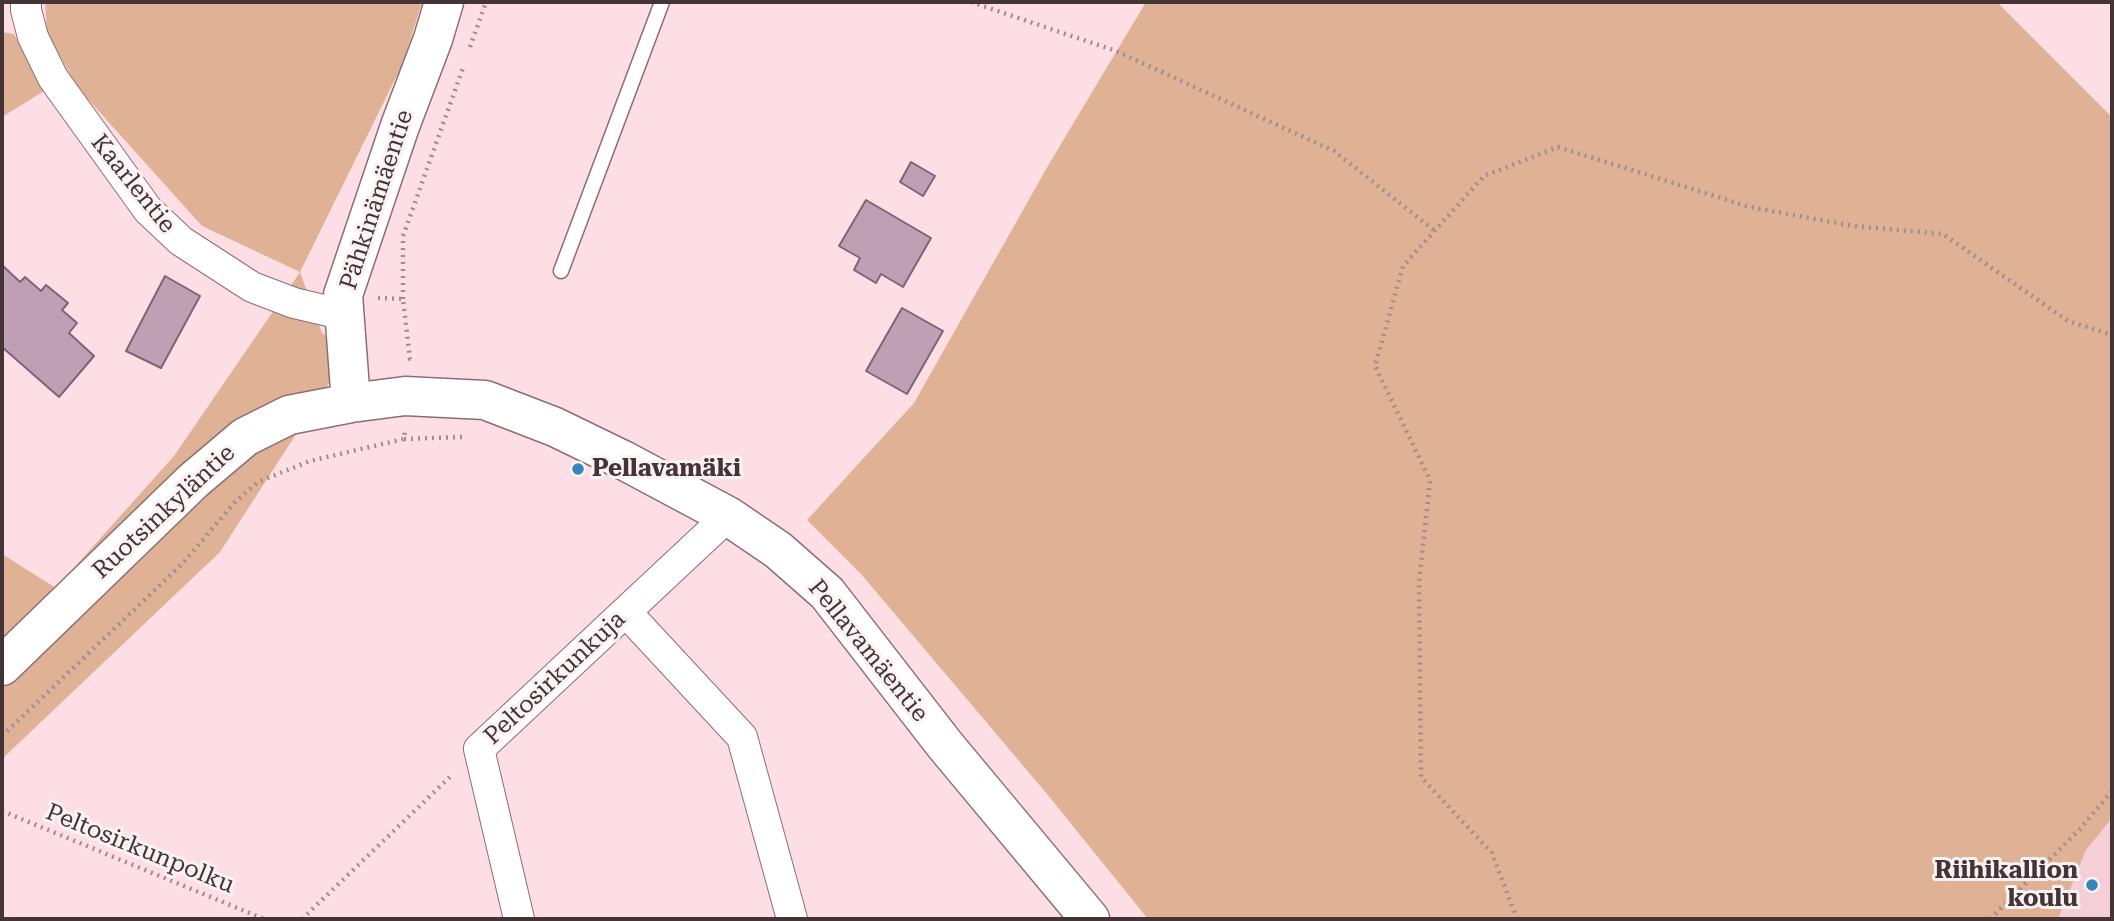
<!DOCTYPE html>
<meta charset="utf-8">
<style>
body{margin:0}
#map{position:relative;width:2114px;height:921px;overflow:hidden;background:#fedee5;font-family:"Roboto Serif",serif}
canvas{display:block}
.frame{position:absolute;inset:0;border:4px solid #443437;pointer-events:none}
</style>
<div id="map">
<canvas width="2114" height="921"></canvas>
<div class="frame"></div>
</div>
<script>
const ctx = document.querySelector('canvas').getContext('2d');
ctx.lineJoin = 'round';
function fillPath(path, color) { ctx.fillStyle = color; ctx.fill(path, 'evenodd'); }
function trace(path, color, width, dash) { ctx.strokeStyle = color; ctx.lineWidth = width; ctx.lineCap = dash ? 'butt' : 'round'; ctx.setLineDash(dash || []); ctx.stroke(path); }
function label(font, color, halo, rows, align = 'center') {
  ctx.font = font + ' "Roboto Serif",serif'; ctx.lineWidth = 6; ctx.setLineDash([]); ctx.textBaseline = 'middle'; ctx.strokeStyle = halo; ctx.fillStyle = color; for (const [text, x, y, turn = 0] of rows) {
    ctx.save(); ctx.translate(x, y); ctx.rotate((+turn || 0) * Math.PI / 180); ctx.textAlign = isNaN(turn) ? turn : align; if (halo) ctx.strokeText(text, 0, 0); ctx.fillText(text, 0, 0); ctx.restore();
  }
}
fillPath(new Path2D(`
 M2112,818V919H2058L2086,850Z`), '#f5cfd7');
fillPath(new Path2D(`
 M45,2H422L403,63L300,272L322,333L349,352L220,552L2,759V554L56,588L174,456L300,272L202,226L77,87L47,32Z
 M1146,2H1997L2112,117V818L2086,850L2058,919H1148L1047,794L861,574L807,520L914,403L1049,164Z
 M2,32L14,34L44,91L2,117Z`), '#dfb195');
const building = new Path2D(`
 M911,162L935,176L923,196L900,182Z
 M866,200L931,238L903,287L881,274L876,283L854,270L860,258L839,246Z
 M2,265L20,282L25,277L41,291L46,285L68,303L62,310L77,323L69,333L94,356L59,397L2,347Z
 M165,276L200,296L161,368L126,351Z
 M902,308L943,331L907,394L866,371Z`);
fillPath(building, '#bf9fb4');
trace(building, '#7f6376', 2);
const lane = new Path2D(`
 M561,271L662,2`);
const street = new Path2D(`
 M26,2V10L33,37L53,78L148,210L181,241L252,287L294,303L345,315
 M626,612L742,737L792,919
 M519,919L479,749L728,516`);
const secondary = new Path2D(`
 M351,403L343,295L400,126L433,39L444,2
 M2,666L193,481L245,437L289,415L351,403L405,396L485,400L555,427L625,461L728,516L778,550L827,593L945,745L1090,919`);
trace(lane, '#8f6c74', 17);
trace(street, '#8f6c74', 32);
trace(secondary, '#8f6c74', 41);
trace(new Path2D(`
 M971,2L1116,51L1334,151L1435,231
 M470,47L486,2
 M378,298L403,299L410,359L414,360
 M403,299V236L464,65
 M404,439L463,437
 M2,736L182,564L236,501L258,482L310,461L404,439L405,429
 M2,811L264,919
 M302,919L453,774
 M1517,919L1492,853L1421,777L1419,583L1430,480L1375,366L1403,266L1484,176L1558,147L1750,207L1853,226L1943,234L2068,321L2112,335
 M1990,919L2080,829L2112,791`), '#a28a8f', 4.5, [2, 5]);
trace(lane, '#fff', 14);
trace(street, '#fff', 30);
trace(secondary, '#fff', 38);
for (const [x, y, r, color] of [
 [578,469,7,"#3386b7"],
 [2092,885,7,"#3386b7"]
]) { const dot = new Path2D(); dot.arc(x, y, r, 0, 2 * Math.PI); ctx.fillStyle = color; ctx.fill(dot); trace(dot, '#fbf2f4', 2.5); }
label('24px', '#443437', '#fbf2f4', [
 ["Kaarlentie",133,184,51],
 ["Pähkinämäentie",377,200,-72],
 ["Ruotsinkyläntie",164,512,-43],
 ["Pellavamäentie",868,651,51],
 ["Peltosirkunkuja",555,678,-43],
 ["Peltosirkunpolku",140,849,22]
]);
label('bold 24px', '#443437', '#fbf2f4', [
 ["Pellavamäki",592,469],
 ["Riihikallion",2078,871,"right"],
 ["koulu",2078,899,"right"]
], 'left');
</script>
